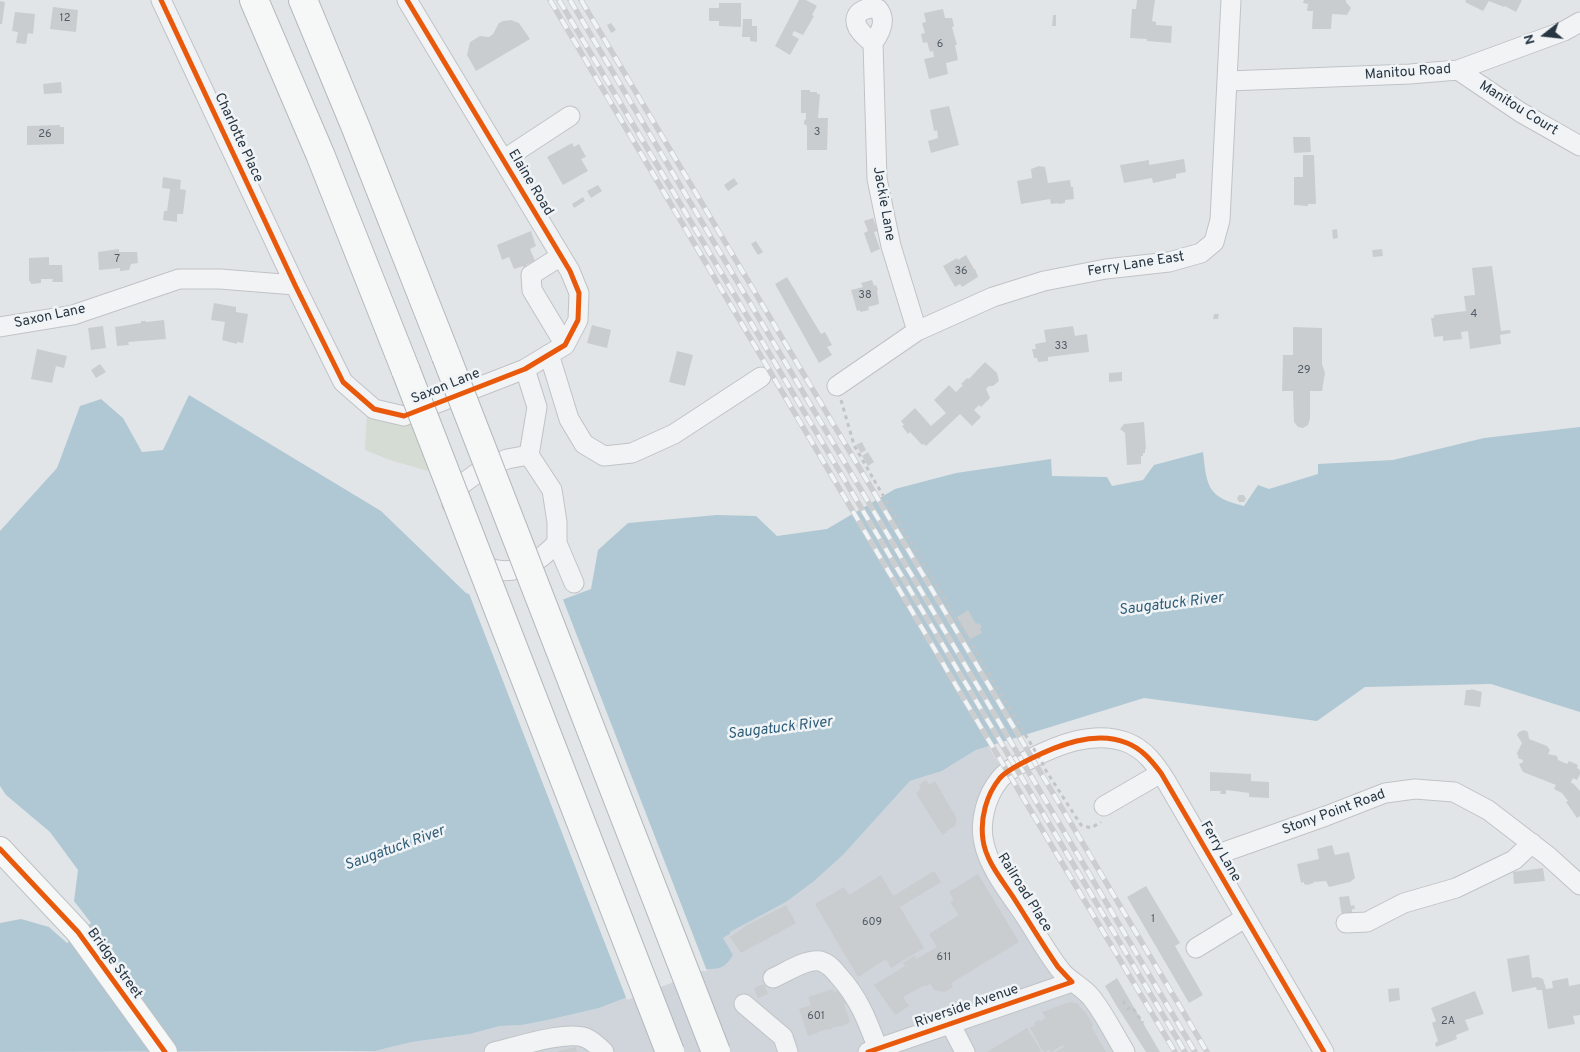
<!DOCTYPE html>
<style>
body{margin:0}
#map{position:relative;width:1580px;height:1052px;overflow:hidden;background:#e2e5e8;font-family:Overpass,sans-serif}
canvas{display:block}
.north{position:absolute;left:1520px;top:10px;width:50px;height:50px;-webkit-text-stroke:4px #f0f4f7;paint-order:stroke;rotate:254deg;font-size:14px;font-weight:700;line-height:20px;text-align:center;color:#283642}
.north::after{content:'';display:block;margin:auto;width:18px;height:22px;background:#283642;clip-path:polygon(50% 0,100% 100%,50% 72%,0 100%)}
</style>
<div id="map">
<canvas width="1580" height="1052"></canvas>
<div class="north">N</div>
</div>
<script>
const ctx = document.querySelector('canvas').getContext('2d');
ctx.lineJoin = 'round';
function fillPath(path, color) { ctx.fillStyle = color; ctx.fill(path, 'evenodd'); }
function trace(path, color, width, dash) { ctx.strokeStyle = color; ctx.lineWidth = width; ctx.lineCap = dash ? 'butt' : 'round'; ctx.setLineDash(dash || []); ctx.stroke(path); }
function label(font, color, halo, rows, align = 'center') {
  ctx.font = font + ' Overpass,sans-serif'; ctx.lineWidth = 5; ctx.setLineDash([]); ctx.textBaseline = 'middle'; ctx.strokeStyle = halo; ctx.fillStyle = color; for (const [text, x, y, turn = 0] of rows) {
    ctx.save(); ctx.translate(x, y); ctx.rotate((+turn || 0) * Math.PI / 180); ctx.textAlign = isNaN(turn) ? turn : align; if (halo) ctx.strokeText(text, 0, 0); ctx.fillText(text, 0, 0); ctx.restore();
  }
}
fillPath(new Path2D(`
 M988,746L1005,773L983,842L1125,1052H340L375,1051L412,1042L470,1034L500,1026L522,1025L548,1020L599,1008L702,969L727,947L723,938L730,934L729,932L786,902L813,882L843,855L910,781L942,771L976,750Z`), '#d0d5db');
fillPath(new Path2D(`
 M368,394L386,404L419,408L431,455L428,471L390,460L365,450Z`), '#d4dcd3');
fillPath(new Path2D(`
 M189,395L381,511L466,593L522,615L591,589L598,550L628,523L717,515L756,516L777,536L827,529L895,489L956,473L1051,459L1052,476L1107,477L1112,486L1143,480L1154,465L1203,452C1207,487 1207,497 1244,506L1258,485L1269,489L1318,474V464L1393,460L1484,438L1580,427V712L1491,684L1365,687L1317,721L1144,698L976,750L942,771L910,781L843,855L813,882L786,902L730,932V934L723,938L733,955C724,970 718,969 702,969L599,1008L548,1020L522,1025L500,1026L470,1034L412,1042L375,1051L0,1052V923L21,919L49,927L67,943L91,923L74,901L78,870L50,832L6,795L0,786V531L57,468L80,406L101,399L123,418L142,452L163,450Z`), '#afc8d4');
fillPath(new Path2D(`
 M468,591L522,612L562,597L707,971H702L627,1000Z`), '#e2e5e8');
fillPath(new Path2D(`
 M799,0H806L817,6L812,15L814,16L803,35L794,31L792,35L799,39L790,55L775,46Z
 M1137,0H1155L1152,21L1156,22V25L1172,26L1171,43L1147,41V39L1130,38L1132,9H1136Z
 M1304,0H1346V2L1351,8L1347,15L1332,14L1331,29H1312L1313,11H1307L1308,4L1303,3Z
 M1466,0H1522L1516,12L1505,6L1504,7L1489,1L1483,11L1465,2Z
 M0,1L5,2L2,24H0Z
 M719,3H741V27L719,26V21H709V8H719Z
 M53,7L78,10L76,32L50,29Z
 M943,9L945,18H952L954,26L952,27L957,45H955L958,60L946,63L948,74L929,79L924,59L934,57L933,51L930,52L927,42L923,43L921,34L925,33L922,23L926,22L924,13Z
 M15,12L35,14L33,34L28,33L26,44L16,43L18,32L12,31Z
 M1053,15H1056V26H1052Z
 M743,19H752V26H757V42L750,41V37H742Z
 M511,20L519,23L530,39L476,71L467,55L470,42L480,36L489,37L493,34L499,23L503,21Z
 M611,23L616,30L611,33L607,25Z
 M61,82L62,93L44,94L43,84Z
 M801,90H810V92H817V94H820L818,118H828L827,150H807V126L804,124V121L806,119V113H801Z
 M949,106L959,145L931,153L928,141L938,138L937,130L934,131L930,110Z
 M60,125V127H64V144L27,145V126Z
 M1293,137H1310L1311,152L1294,153Z
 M572,143L574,147L579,144L586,157L581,159L588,171L563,185L547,157Z
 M1303,155H1314L1316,204H1308V206L1294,205V177H1303Z
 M1184,159L1186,172L1176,174V178L1153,183L1152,178L1124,183L1120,165L1149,160V165Z
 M1039,166L1045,167L1048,183L1070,180L1071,187H1073L1074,199L1065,200V203L1059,204L1058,203L1051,204L1050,199L1021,204L1017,181L1032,178L1031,169Z
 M163,177L181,180L180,189L186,190L183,214H177V222L163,220L164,211H167L170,189L162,188Z
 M734,178L738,184L728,191L724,185Z
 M598,185L602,191L591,198L587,191Z
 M583,197L585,201L574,208L572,204Z
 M873,218L878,231L874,232L880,249L871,253L864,233L868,231L864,221Z
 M1337,229L1338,238L1333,239L1332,230Z
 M531,231L536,246L530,249L535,261L526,265L527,268L524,269L523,266L514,269L509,257L502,260L497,245Z
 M756,241L763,252L758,255L751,244Z
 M119,249V252H137L138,263L131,264L129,270L120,271V268L99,270L98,252Z
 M1382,249L1383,256L1373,257L1372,250Z
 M966,255L974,269H975L978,277L962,287L960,284L955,287L943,266L957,258L958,260Z
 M49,257V265H62L63,282H52L53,279H41V283L31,284L30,281H29V258Z
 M1492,266L1501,331L1510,330L1511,333L1500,335L1501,344L1470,349L1468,331L1461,332L1462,339L1443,341V336L1434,337L1431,318H1434V315L1466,311L1464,296L1475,295L1472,268Z
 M787,277L821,334L825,332L832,345L827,347L832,355L819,363L775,284Z
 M872,280L874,286L876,285L878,290H877L879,304L868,307L869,310L860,312V310L857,311L851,290L863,287L861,283Z
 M214,303L236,307V312L248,314L243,343L237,342V344L222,340L225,322L211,320Z
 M1214,314H1219L1218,319H1213Z
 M164,320L166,339L128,342L129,345L117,346L115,327L141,323V321H146V322Z
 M592,325L611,330L607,348L587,343Z
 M103,326L106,348L91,350L88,328Z
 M1073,326L1075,336L1087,334L1089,352L1048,357V361L1038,362L1037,358H1034L1032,349H1036L1035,344L1046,342L1044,330Z
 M1293,327L1322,328V364L1325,373L1322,391H1310V419L1308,425L1303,428L1298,427L1294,422L1293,391H1282L1283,355H1293Z
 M37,349L67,356L64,368L56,366L52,383L31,379Z
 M677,351L693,355L685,386L669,382Z
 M985,362L997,373L999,381L993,386H989L986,389L990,398L981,407L979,405L974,410L981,417L972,426L960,414L926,446L924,444L922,445L910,432L908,434L902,426L904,425L901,421L915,408L931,426L946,413L934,400L949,385L956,392L963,385L961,384L967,378L969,379Z
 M100,364L106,372L96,378L91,370Z
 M1122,372V381L1109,382V373Z
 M1144,422L1146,449H1145V453H1143V456H1141V464L1127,465L1125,433L1120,429L1124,424Z
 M862,442L866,450L861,453L856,445Z
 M868,452L874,462L868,466L862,456Z
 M1239,495H1244L1246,499L1244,502H1239L1237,498Z
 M968,610L976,624L979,623L982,627L980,629L982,633L970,639L957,617Z
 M1471,689L1482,692L1480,707L1464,705L1466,690H1471Z
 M1524,730L1528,732L1529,739L1547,746L1550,750L1548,754L1557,756L1558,760L1567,764L1569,761L1578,765L1577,768L1580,770V774L1577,780L1573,778L1571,782L1572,784L1573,783L1580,791V816L1577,818L1566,802L1568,801L1562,793L1554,789L1556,785L1523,772L1519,764L1523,762V760L1518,758V754L1516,755L1522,743L1517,735L1519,732Z
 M1210,772L1251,774V781L1269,782V798L1249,797V793L1234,791L1226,790V794H1220L1221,791H1210Z
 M926,780L929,785L935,781L957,819L956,820L955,826L946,831L947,832L942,835L916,793L921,789L919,785Z
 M1332,845L1335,855L1349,852L1355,878L1350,882L1329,887L1326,881L1313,882L1314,883L1307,885L1304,884V882L1301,883L1297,864L1319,859L1317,849Z
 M1543,868L1545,881L1514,884L1513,872Z
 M934,871L941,882L900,907L924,948L891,968L886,959L858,977L815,904L844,887L849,895L881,875L893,896Z
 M978,874L1019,942L951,983L953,987L945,992L934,990L930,983L927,986H923L903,997L909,1006L895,1015L874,985L905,966L903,963L914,956L916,959L937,947L929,934L959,915L950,902L954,900L949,892Z
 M1146,886L1180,943L1175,946L1203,995L1189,1003L1127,897Z
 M1349,896L1351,906L1354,905L1355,909H1352V914L1342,916L1339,897Z
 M786,905L796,923L741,953L730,937L747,925Z
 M1529,955L1532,978L1538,977L1543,979L1546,989L1553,988L1552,981L1568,978L1569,986L1580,984V1015L1573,1016L1575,1024L1548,1029L1542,990H1537L1536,987L1512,992L1507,959Z
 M1117,978L1143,1023L1160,1052H1146L1116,1005L1105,986Z
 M764,984L768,994L758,998L754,988Z
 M1399,988L1400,1000L1389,1002L1388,989Z
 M833,989L834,992L844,989L848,1003L844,1005L850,1022L842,1026L833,1027L832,1029L824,1030L818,1032L817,1033L808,1036L799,1009L811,1005L808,997Z
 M1475,991L1484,1014L1465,1020L1469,1030L1456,1035L1457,1039L1436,1047L1435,1043L1438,1041L1432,1023L1436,1021L1431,1008Z
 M1070,1002L1079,1004V1006L1086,1013L1093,1025L1092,1028L1106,1052H1055L1064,1047L1063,1045L1051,1052L1049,1050L1045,1052L1042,1050L1030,1028L1035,1025L1034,1023L1039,1020L1040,1022L1046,1018L1042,1012Z
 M1027,1028L1041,1051L1039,1052H987Z
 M576,1047L577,1052H558V1051Z`), '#cacdd0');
const minor = new Path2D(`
 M161,0L295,285L343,382L374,409L404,416L525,369L565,345L578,320L579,293L570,271L407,0
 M873,43C881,32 887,20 878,9C866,6 850,13 858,28C862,34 867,39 873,43L877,179L891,246L917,331
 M1458,70L1520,112L1580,146
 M1228,81L1410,74L1458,70L1564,31L1580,22
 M503,160L570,116
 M561,256L531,275L532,290L565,345
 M0,327L73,315L179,279H220L295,285
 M549,354L569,419L584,444L604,456L632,453L674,434L761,377
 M837,386L917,331L993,297L1044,281L1106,269L1169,262L1201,253L1214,242L1220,220L1231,0
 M452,504L462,484L480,471L507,459L529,455L537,407L525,369
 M557,543L574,583
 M475,561C482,568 488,568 497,570C523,574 540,560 557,543V522L552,490L529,455
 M1104,806L1161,773
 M1210,857L1326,816L1385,793L1415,789L1454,792L1488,810L1548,856L1580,885
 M1346,923L1367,922L1404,903L1456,888L1514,860L1532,843
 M1196,948L1245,918
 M773,978C787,972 805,959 820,961C828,963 833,969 838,975C859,998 867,1020 878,1049
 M744,1004L783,1037L788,1052
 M951,1025L965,1052
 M494,1052C516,1047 567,1030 586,1038C593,1041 598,1046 604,1052
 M868,1052L1072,982
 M1125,1052C1114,1034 1104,1013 1091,997C1083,987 1071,982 1062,972C1048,955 1037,934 1025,916C1011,895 989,868 984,843C979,822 986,796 1000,779C1007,770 1018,765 1028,760C1057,745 1093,730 1126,742C1145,749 1156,765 1166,781L1324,1052`);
const major = new Path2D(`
 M0,849L78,932L165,1052`);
const highway = new Path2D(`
 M254,0L320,154L406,371
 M303,0L356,128L446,356`);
trace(minor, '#c0c3c6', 21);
trace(major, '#bec2c6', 26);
trace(highway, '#b4b9bd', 30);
trace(new Path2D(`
 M841,400L854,445L874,480
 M1045,769L1081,825L1091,828L1101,822
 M1123,1001L1128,1009L1132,1007L1143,1023`), '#c1c5c8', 3, [4, 4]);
trace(minor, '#f2f3f4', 19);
trace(major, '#f6f7f7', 24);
trace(highway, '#f6f7f7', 28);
const rail = new Path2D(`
 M550,0L967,704L1175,1052
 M559,0L1185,1052
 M570,0L1195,1052
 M581,0L1207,1052`);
trace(rail, '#cbcdcf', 5.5);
trace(rail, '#f0f4f7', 4, [11]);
const highwayBridge = new Path2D(`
 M446,356L716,1052
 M406,371L670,1052`);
trace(highwayBridge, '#b4b9bd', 30, []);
trace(new Path2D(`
 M874,480L1044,766`), '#c1c5c8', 3, [4, 4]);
trace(highwayBridge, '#f6f7f7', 28);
trace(new Path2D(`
 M161,0L295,285L343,382L374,409L404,416L525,369L565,345L578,320L579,293L570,271L407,0
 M0,849L78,932L165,1052
 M868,1052L1072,982L1058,967C1043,945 1029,922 1015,900C1003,881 986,862 983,840C980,819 986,795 1000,778C1007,770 1019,765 1028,760C1058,745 1095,730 1127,743C1142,749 1151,760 1161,773L1324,1052`), '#e8590c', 5);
label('11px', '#515c66', null, [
 ["12",65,19],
 ["6",940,45],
 ["3",817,133],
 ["26",45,135],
 ["7",117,260],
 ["36",961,272],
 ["38",865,296],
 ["4",1474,315],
 ["33",1061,347],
 ["29",1304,371],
 ["1",1153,920],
 ["609",872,923],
 ["611",944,958],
 ["601",816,1017],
 ["2A",1448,1022]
]);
label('14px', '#283642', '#f0f4f7', [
 ["Manitou Road",1408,73,-4],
 ["Manitou Court",1518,109,32],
 ["Charlotte Place",238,138,65],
 ["Elaine Road",530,183,59],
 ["Jackie Lane",883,204,80],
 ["Ferry Lane East",1136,265,-9],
 ["Saxon Lane",50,317,-12],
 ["Saxon Lane",446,387,-22],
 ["Stony Point Road",1334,813,-20],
 ["Ferry Lane",1220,852,60],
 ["Railroad Place",1024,893,58],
 ["Bridge Street",114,964,54],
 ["Riverside Avenue",967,1007,-19]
]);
label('italic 15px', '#305e78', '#f0f4f7', [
 ["Saugatuck River",1171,605,-7],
 ["Saugatuck River",780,729,-7],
 ["Saugatuck River",395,849,-20]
]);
</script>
